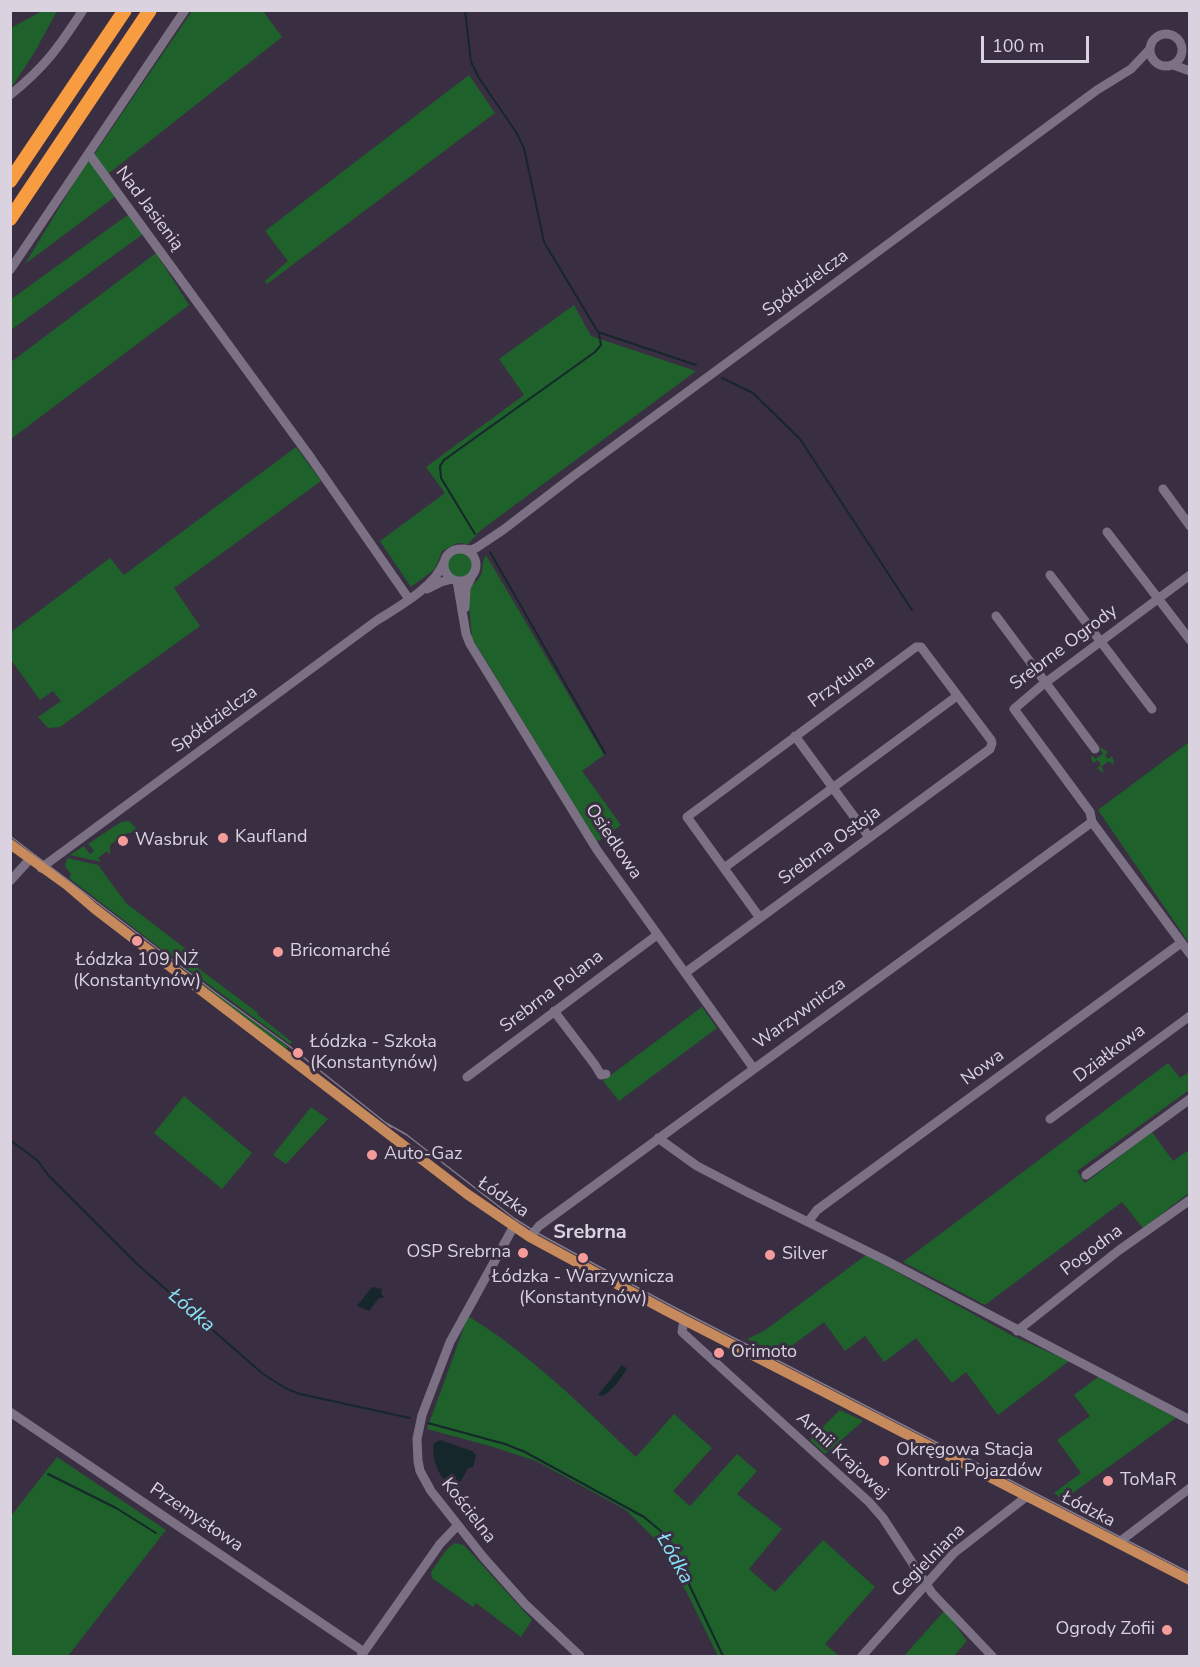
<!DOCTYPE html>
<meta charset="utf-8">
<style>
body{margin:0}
#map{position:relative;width:1200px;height:1667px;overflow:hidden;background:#3a2f42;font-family:"Nunito Sans",sans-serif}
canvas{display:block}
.frame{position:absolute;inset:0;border:12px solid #dad3df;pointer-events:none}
.scale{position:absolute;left:981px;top:36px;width:108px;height:27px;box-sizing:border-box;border:3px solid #dad3df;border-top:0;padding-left:8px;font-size:18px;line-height:21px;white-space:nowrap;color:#dad3df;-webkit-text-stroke:4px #3a2f42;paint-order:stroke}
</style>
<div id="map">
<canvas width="1200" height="1667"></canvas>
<div class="frame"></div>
<div class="scale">100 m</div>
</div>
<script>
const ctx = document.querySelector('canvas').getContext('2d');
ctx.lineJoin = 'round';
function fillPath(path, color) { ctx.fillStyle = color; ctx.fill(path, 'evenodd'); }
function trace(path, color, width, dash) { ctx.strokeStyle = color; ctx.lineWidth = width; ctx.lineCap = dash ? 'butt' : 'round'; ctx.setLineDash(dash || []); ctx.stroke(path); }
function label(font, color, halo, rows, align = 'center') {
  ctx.font = font + ' "Nunito Sans",sans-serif'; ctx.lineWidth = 6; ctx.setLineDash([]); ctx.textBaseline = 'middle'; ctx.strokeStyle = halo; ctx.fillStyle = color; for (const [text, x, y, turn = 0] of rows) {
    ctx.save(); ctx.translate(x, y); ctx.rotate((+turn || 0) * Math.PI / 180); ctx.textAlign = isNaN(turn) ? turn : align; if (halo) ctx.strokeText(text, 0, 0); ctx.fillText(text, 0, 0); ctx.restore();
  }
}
fillPath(new Path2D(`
 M42,11H57L33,55L11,88V28Z
 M192,11H263L282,37L108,174L93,156Z
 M469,75L495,113L267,284L265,281L288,261L265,231Z
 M88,160L116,196L25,264Z
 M129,214L143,234L11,330L10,300Z
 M156,253L189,305L11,439V362Z
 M574,305L591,336L696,371L481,530L468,544L457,543L442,551L435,569L411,587L380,541L445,493L426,467L524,395L499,359Z
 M296,447L321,481L174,588L200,626L60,727L48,728L38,717L61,701L53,691L40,700L11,660V632L110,558L124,575Z
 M448 565a12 12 0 1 1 24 0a12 12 0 1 1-24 0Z
 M486,555L604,755L582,771L621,825L597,842L472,638L468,596L470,595V587C489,571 478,570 486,555Z
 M1189,742V943L1098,810Z
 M1102,748L1108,752L1105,755L1108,759L1112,756L1114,762L1113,765L1109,761L1101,767L1104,772H1102L1097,768L1101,765L1098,760L1093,763L1091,758L1092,755L1095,759L1103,754L1100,749Z
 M129,821L141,833L139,835L135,830L130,833H127L110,845V855L107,851L98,858L101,862L70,855L84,846L90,854L94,851L88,844L121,822Z
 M67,858L98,865L126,903L195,956L199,961L194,965L258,1013V1015L292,1042L290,1044L177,961L179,957L175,954L173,958L69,878L71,874L65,866Z
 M175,963L288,1047L286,1050Z
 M702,1007L717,1028L619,1101L603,1081Z
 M1168,1063L1180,1078L1189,1072V1090L1077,1171L1085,1183L1152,1132L1173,1161L1189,1150V1193L1143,1228L1122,1202L985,1305L903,1262Z
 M184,1096L252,1153L222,1189L154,1133Z
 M311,1107L328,1119L286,1164L273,1155Z
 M866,1255L1013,1336L1069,1361L998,1415L966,1372L952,1383L916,1338L884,1362L865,1336L845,1351L824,1322L779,1355L747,1339L764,1331Z
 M468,1316C529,1353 584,1408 636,1457L674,1414L712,1448L673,1491L690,1506L737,1454L757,1471L737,1494L782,1529L749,1569L775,1592L823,1540L875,1587L825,1644L839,1656H718L686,1591L657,1541L626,1510L536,1461L493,1447L427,1429Z
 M1098,1377L1176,1418L1063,1500L1054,1493L1081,1473L1057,1440L1090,1416L1074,1395Z
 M840,1410L863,1421L825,1454L810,1440Z
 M57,1457L166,1530L68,1656H11V1516Z
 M455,1543L464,1545L532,1620L521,1637L476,1603L473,1607L432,1578L431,1572L447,1549Z
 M945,1610L967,1641L954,1656H904Z`), '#1e612a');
fillPath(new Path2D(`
 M372,1287L382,1289L381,1293L384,1298H379L369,1311L357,1306Z
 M622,1365L627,1369C620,1379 613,1391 602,1396L598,1395Z
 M440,1440L472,1451L476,1455L473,1467L468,1468L461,1481L452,1487C440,1480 430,1457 434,1443Z`), '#15272a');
trace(new Path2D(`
 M465,10L471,62L479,78L516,132L524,148L544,242L598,332L696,365
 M722,378L753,393L800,439L912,610
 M475,534L441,478L440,466L444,460L595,352L601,345L599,334
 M490,552L605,753
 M10,1140L38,1161L48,1175L137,1264L263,1374L287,1389L300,1394L410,1418
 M428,1423L505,1444L525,1452L644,1517L662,1532L668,1540L723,1656
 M48,1474L116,1508L156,1533`), '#15272a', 2);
trace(new Path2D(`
 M1150 50a16 16 0 1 1 32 0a16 16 0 1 1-32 0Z
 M1173,65L1190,71
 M10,95C45,67 59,47 83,10
 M89,154L311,458L409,599
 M10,270L185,10
 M1163,489L1190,526
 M1107,532L1190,640
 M444 565a16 16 0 1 1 32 0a16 16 0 1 1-32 0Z
 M464,549L471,550L476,548L503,530L576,474L1097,90L1131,69L1149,50
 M1050,575L1152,709
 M1190,575L1041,686L1014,709L1090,812L1092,822L1190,954
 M457,581L466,634L470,644L597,850L754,1069
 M427,589L441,582L452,579
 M465,608L466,588L471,578
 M996,616L1095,749
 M795,736L869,837
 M41,868L376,621C398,607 435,587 444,562
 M724,868L957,696
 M10,881L30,859
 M685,973L990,749L992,743L991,740L921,647H916L687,817L760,918
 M554,1011L595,1065L601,1075L606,1074
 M467,1077L657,935
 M1050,1119L1190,1016
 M658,1138L697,1166L747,1192L883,1259L1190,1420
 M1086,1175L1190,1099
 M808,1222L817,1210L1181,943
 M514,1226L450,1342L422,1415L417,1439L418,1461L420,1471L431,1491L484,1558L525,1604L580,1656
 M530,1237L539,1226L1092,822
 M684,1320L682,1332L869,1502L883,1518L932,1593L992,1656
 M1017,1331L1118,1251L1190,1200
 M10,1412L364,1652
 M1118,1543L1190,1488
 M361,1656L440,1544L458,1525
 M862,1656L954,1553L1026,1497`), '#7c7085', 9);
trace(new Path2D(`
 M10,844L67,885L95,909L467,1194L530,1237L665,1310L1190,1580`), '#c68a5c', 10);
trace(new Path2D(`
 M10,181L125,10
 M10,219L150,10`), '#f89c41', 14);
trace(new Path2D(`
 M10,836L216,993L289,1046L391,1127
 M386,1123L407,1135L515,1219L539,1234L668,1304L1190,1573`), '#837a8a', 1.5);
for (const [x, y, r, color] of [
 [223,838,6,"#f59b9a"],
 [123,841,6,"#f59b9a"],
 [137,941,6,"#f59b9a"],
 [278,952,6,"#f59b9a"],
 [298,1053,6,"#f59b9a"],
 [372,1155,6,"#f59b9a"],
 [523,1253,6,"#f59b9a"],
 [770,1255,6,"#f59b9a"],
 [583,1258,6,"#f59b9a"],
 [719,1353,6,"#f59b9a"],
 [884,1461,6,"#f59b9a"],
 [1108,1481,6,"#f59b9a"],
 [1167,1630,6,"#f59b9a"]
]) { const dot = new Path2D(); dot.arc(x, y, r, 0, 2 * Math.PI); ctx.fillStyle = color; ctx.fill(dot); trace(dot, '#3a2f42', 2); }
label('18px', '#dad3df', '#3a2f42', [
 ["Nad Jasienią",149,209,53],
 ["Spółdzielcza",806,284,-36],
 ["Srebrne Ogrody",1064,648,-37],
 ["Przytulna",842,682,-36],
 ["Spółdzielcza",215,720,-36],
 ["Osiedlowa",613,842,56],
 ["Srebrna Ostoja",830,846,-36],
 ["Srebrna Polana",552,992,-37],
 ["Warzywnicza",800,1014,-36],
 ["Działkowa",1110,1054,-37],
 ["Nowa",983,1068,-36],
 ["Łódzka",503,1198,34],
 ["Pogodna",1092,1251,-37],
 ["Armii Krajowej",842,1456,43],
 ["Łódzka",1088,1510,27],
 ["Kościelna",468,1511,52],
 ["Przemysłowa",196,1518,34],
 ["Cegielniana",929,1561,-45]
]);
label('18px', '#dad3df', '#3a2f42', [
 ["Kaufland",235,838],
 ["Wasbruk",135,841],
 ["Bricomarché",290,952],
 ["Łódzka 109 NŻ",137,961,"center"],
 ["(Konstantynów)",137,982,"center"],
 ["Łódzka - Szkoła",310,1043],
 ["(Konstantynów)",310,1064],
 ["Auto-Gaz",384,1155],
 ["OSP Srebrna",511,1253,"right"],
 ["Silver",782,1255],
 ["Łódzka - Warzywnicza",583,1278,"center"],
 ["(Konstantynów)",583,1299,"center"],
 ["Orimoto",731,1353],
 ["Okręgowa Stacja",896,1451],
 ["Kontroli Pojazdów",896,1472],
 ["ToMaR",1120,1481],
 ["Ogrody Zofii",1155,1630,"right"]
], 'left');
label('bold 20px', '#dad3df', '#3a2f42', [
 ["Srebrna",590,1233]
]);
label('italic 20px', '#88e3f6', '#3a2f42', [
 ["Łódka",191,1311,41],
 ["Łódka",674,1559,61]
]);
</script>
